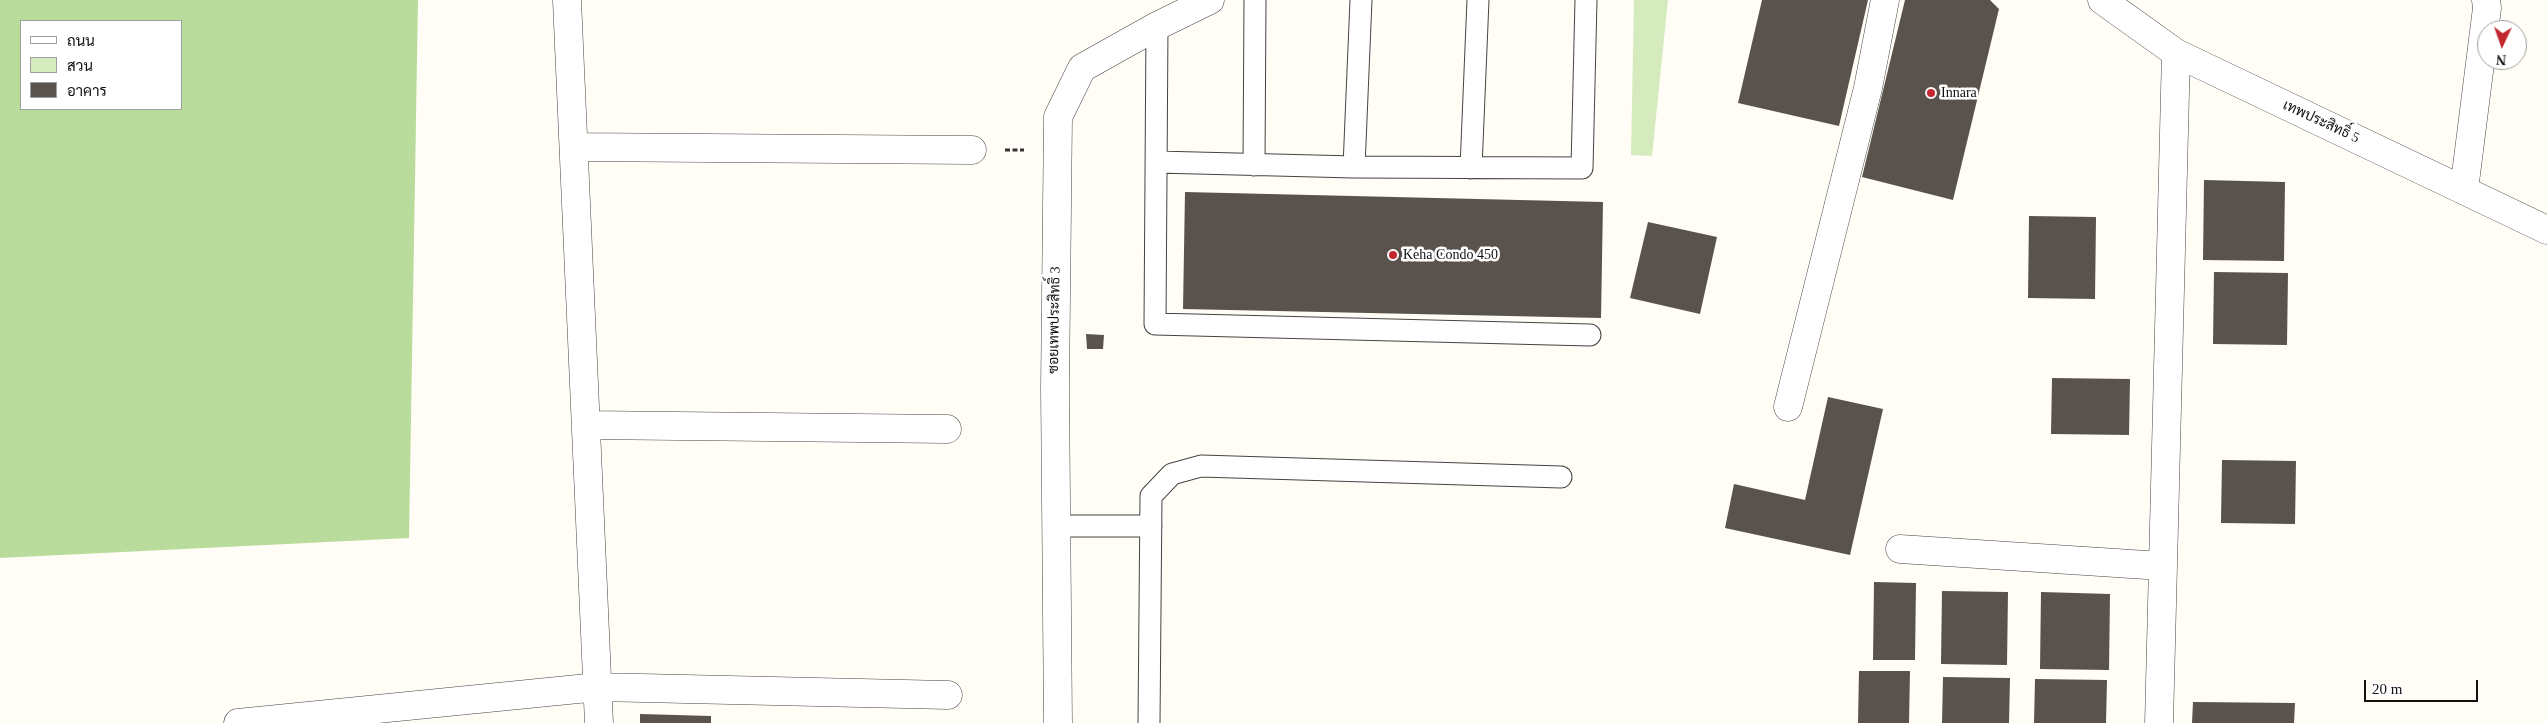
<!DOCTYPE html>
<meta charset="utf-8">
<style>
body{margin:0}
#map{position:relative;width:2547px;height:723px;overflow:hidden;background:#fffdf5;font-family:"Times New Roman",Sarabun,serif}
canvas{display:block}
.legend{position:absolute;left:20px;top:20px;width:162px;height:90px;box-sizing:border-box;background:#fff;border:1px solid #a0a0a0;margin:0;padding:6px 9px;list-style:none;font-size:15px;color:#111}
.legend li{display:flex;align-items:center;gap:10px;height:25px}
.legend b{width:25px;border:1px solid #a0a0a0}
.north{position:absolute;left:2477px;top:20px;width:50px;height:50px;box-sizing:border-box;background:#fff;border:1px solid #a0a0a0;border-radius:50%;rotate:183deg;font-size:14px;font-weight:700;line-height:20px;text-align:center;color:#111}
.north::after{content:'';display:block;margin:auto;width:18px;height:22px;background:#c4262e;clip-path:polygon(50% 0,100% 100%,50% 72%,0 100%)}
.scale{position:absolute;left:2364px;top:680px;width:114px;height:22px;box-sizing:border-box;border:2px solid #111;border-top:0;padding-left:6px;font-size:15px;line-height:18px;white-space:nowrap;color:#111;-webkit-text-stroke:4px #fff;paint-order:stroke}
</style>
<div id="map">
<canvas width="2547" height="723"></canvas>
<ul class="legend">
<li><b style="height:6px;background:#fff"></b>ถนน</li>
<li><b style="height:14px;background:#d5ebbd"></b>สวน</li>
<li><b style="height:14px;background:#5a524d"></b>อาคาร</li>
</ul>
<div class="north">N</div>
<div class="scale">20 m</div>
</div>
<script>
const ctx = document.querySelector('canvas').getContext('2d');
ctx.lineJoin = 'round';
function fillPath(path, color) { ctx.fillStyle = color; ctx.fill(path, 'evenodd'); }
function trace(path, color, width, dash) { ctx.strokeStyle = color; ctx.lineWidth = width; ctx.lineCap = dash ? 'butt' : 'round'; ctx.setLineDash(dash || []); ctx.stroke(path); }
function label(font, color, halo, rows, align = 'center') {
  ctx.font = font + ' "Times New Roman",Sarabun,serif'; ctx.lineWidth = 5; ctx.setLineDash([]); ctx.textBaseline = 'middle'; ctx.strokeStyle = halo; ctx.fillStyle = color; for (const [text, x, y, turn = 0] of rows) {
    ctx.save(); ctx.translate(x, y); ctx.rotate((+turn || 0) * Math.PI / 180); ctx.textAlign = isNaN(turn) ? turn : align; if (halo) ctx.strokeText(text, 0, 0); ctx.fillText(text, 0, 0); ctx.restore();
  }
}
fillPath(new Path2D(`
 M1634,0H1668L1652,156L1631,155Z`), '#d5ebbd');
fillPath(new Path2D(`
 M0,0H418L409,538L0,558ZM21,21H181V109H21Z`), '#b9dc9c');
fillPath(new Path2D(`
 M1762,0H1868L1839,126L1738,103Z
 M1905,0H1990L1999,9L1953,200L1862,177Z
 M2204,180L2285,182L2284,261L2203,260Z
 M1185,192L1603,202L1601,318L1183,309Z
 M2029,216L2096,217L2095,299L2028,298Z
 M1648,222L1717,237L1700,314L1630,298Z
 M2214,272L2288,273L2287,345L2213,344Z
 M1086,334L1104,335L1103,349H1087Z
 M2052,378L2130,379L2129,435L2051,434Z
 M1828,397L1883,409L1850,555L1725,528L1734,484L1805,500Z
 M2222,460L2296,461L2295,524L2221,523Z
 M1874,582L1916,583L1915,660H1873Z
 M1942,591L2008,592L2007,665L1941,664Z
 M2041,592L2110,594L2109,670L2040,669Z
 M1859,671H1910L1909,723H1858Z
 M1943,677L2010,678L2009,723H1942Z
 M2035,679L2107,680L2106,723H2034Z
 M2193,702L2295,703L2294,723H2192Z
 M640,714L711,716V723H640Z`), '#5a524d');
const lane = new Path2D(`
 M1361,0L1354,167L1582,168L1586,0
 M1157,26L1155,324L1590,335
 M1157,162L1354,167
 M1254,165L1255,0
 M1471,168L1478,0
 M1056,526H1151
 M1149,723L1151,496L1172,474L1201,466L1561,477`);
const street = new Path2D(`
 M567,0L599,723
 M2102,0L2176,53L2547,230
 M574,147L972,150
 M2464,190L2487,8L2486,0
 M1788,407L1868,88L1885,0
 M587,425L947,429
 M1900,549L2162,566
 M238,723L598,687L948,695
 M1058,723L1055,388L1058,117L1082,68L1157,26L1210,0
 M2159,723L2176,53`);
trace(lane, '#444', 23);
trace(street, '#444', 29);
trace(new Path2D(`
 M1005,150H1024`), '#333', 3, [5, 2.5]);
trace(lane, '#fff', 21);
trace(street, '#fff', 28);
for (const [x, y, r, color] of [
 [1931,93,5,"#c4262e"],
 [1393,255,5,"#c4262e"]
]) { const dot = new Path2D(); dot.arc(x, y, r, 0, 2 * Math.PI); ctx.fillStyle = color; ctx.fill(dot); trace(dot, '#fff', 2); }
label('14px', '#111', '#fff', [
 ["Innara",1941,93],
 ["Keha Condo 450",1403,255]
], 'left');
label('14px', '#111', '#fff', [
 ["เทพประสิทธิ์ 5",2321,122,25],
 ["ซอยเทพประสิทธิ์ 3",1055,320,-89]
]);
</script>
